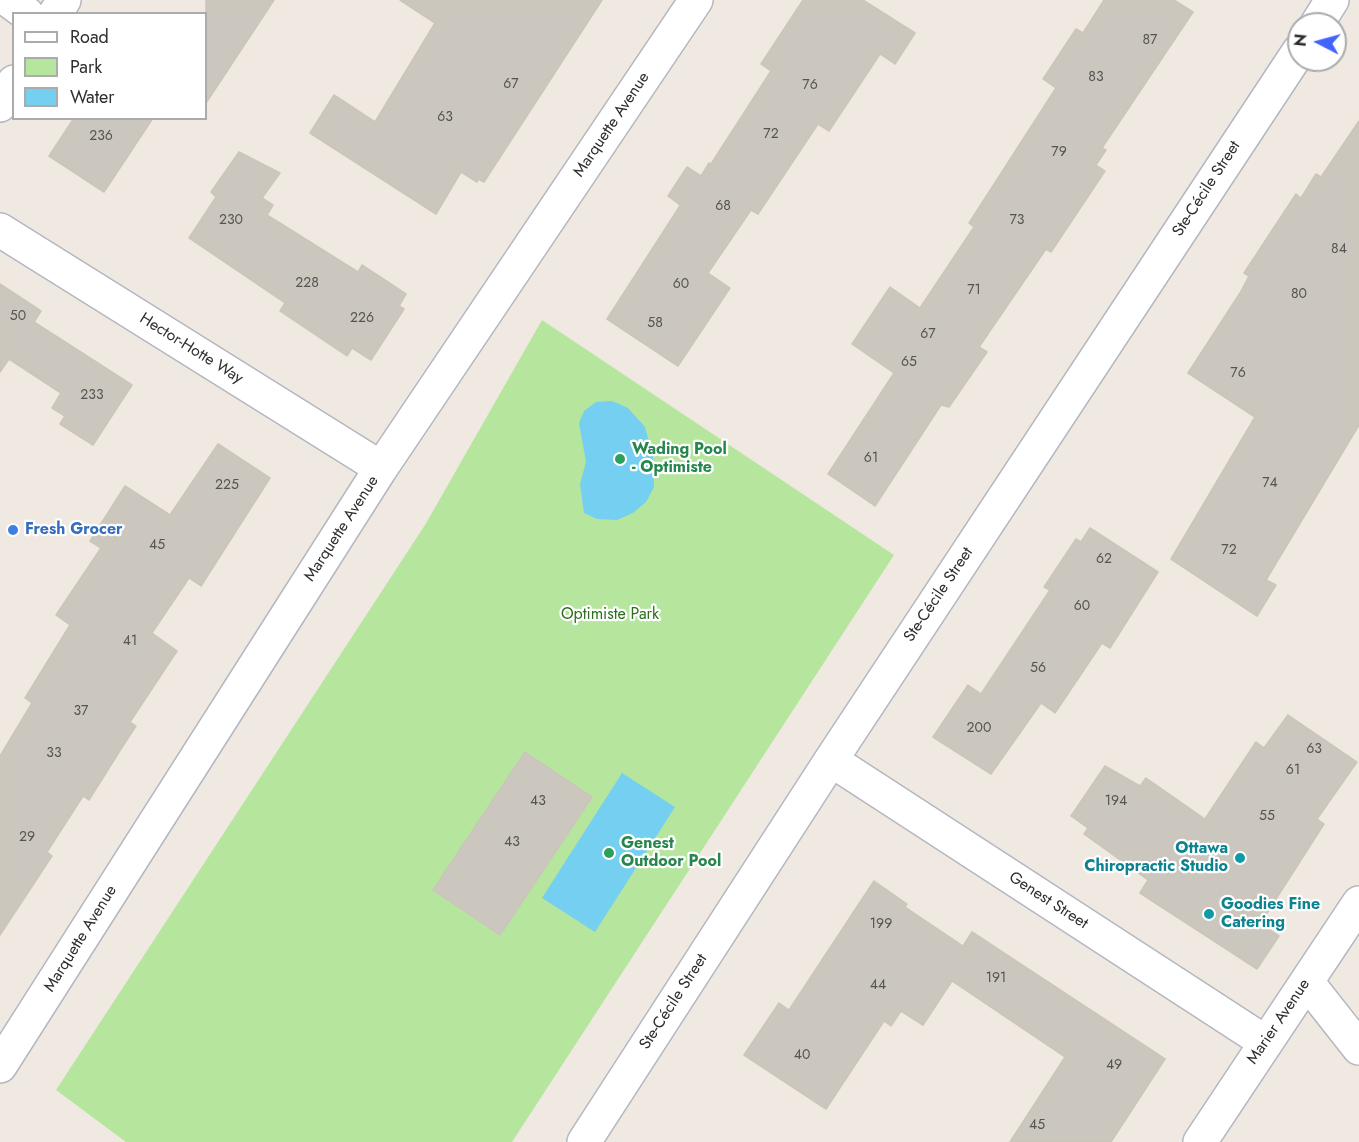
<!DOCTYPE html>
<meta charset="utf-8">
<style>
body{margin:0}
#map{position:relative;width:1359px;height:1142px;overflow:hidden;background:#efe9e1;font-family:Jost,sans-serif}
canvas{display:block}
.legend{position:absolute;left:12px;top:12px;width:195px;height:108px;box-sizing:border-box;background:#fff;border:2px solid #ababab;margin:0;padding:8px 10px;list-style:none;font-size:18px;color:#2e2e2e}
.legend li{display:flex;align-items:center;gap:12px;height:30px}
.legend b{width:30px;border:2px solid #ababab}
.north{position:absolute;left:1287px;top:12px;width:60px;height:60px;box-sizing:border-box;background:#fff;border:2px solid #ababab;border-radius:50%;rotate:276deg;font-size:16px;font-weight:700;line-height:24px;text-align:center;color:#2e2e2e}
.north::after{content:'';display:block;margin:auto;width:21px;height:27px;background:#4264fb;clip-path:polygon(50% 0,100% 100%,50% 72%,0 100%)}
</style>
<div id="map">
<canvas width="1359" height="1142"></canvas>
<ul class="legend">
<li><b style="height:8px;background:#fff"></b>Road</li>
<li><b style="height:16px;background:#b6e59e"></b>Park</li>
<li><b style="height:16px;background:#75cff0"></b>Water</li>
</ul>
<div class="north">N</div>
</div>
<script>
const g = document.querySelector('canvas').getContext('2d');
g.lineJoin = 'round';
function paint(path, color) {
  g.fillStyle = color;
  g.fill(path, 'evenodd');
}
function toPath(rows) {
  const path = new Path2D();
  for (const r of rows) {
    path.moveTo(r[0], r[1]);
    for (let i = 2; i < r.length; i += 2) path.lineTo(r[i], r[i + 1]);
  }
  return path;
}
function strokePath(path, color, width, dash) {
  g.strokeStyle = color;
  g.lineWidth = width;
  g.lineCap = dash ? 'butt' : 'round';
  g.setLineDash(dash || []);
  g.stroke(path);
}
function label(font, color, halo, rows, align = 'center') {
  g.font = font + ' Jost,sans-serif';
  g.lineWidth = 4.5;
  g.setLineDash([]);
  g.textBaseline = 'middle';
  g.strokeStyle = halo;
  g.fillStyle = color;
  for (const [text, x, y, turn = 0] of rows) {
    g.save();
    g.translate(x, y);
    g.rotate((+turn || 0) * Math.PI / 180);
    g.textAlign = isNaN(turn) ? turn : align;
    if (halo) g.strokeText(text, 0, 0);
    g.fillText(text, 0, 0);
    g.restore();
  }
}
paint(toPath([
 [542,320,894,555,512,1142,126,1142,56,1090,425,525]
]), '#b6e59e');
paint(toPath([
 [612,401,628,408,645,427,653,456,654,487,646,502,633,513,617,520,597,519,584,513,580,484,586,462,579,423,584,411,596,402],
 [622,773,675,807,595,932,542,898]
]), '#75cff0');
const building = toPath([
 [206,0,274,0,206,103,206,0],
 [400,0,602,0,484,182,478,179,477,182,461,172,436,214,310,133,334,95,375,122,435,23,400,0],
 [803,0,863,0,915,33,895,64,880,54,829,131,818,124,758,214,751,210,708,273,730,288,678,366,607,319,676,212,680,205,668,196,687,167,701,176,709,163,711,164,771,71,761,64,803,0],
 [1104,0,1174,0,1193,12,1102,148,1106,150,1096,165,1105,171,1051,252,1046,249,979,347,987,352,949,407,941,405,875,506,828,474,894,373,852,344,890,287,920,308,974,227,969,223,1056,88,1043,79,1076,29,1083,33,1104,0],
 [74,118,153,118,104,192,49,156,74,118],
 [1359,121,1359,425,1266,580,1276,585,1257,616,1171,559,1255,417,1188,373,1240,293,1249,276,1244,273,1296,194,1301,198,1316,174,1321,177,1359,121],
 [239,152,280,173,262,198,273,205,267,215,358,272,362,265,406,294,399,306,404,309,371,360,352,348,347,356,280,311,285,303,189,238,216,197,211,192,239,152],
 [0,284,41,311,34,322,132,385,93,445,60,424,65,416,52,408,61,393,9,359,0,372,0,284],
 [218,444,270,478,201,586,189,578,152,633,177,651,130,722,136,726,121,749,89,800,83,796,47,852,52,856,0,935,0,756,32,703,25,698,70,625,56,615,101,548,90,541,125,486,170,515,218,444],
 [1090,528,1158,572,1110,648,1102,643,1055,713,1041,703,991,774,933,737,968,685,981,694,1050,590,1044,587,1076,539,1081,542,1090,528],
 [1288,715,1357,762,1317,819,1324,824,1260,924,1279,936,1257,969,1140,893,1148,880,1084,834,1088,828,1071,816,1105,766,1140,786,1146,778,1205,819,1256,742,1264,748,1288,715],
 [525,752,592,797,500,935,433,890,525,752],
 [874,881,907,904,905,907,963,946,972,932,1165,1059,1111,1142,1010,1142,1065,1057,952,981,923,1025,901,1011,891,1026,884,1021,826,1109,744,1055,779,1003,789,1010,874,881]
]);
paint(building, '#cbc7bf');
strokePath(building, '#cbc5ba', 1.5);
const minor = toPath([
 [8,0,27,14],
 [55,14,64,0],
 [1317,24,1332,0],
 [0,105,14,82],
 [0,230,381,468],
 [831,760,1265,1042],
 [1307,982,1359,1048],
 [0,1066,381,468,696,0],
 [584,1142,831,760,1299,51],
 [1200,1142,1359,903]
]);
strokePath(minor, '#b4b7c1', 36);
strokePath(minor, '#fff', 33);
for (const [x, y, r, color] of [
 [620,459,6,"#2e9e5b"],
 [13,530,6,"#3f7fe0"],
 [609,853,6,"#2e9e5b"],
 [1240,858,6,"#0f9aa8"],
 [1209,914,6,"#0f9aa8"]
]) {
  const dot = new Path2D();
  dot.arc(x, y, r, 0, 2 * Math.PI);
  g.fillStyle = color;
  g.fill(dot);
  strokePath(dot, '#fff', 2);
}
label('14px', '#555452', null, [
 ["87",1150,41],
 ["83",1096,78],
 ["67",511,85],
 ["76",810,86],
 ["63",445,118],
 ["72",771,135],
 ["236",101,137],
 ["79",1059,153],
 ["68",723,207],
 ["230",231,221],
 ["73",1017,221],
 ["84",1339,250],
 ["228",307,284],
 ["60",681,285],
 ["71",974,291],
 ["80",1299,295],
 ["50",18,317],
 ["226",362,319],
 ["58",655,324],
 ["67",928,335],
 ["65",909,363],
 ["76",1238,374],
 ["233",92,396],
 ["61",871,459],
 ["74",1270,484],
 ["225",227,486],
 ["45",157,546],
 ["72",1229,551],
 ["62",1104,560],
 ["60",1082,607],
 ["41",130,642],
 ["56",1038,669],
 ["37",81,712],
 ["200",979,729],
 ["63",1314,750],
 ["33",54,754],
 ["61",1293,771],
 ["43",538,802],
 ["194",1116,802],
 ["55",1267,817],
 ["29",27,838],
 ["43",512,843],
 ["199",881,925],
 ["191",996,979],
 ["44",878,986],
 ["40",802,1056],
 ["49",1114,1066],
 ["45",1037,1126]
]);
label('16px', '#2e2e2e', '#fff', [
 ["Marquette Avenue",612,125,-56],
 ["Ste-Cécile Street",1207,189,-57],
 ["Hector-Hotte Way",191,349,32],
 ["Marquette Avenue",342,529,-57],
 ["Ste-Cécile Street",939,595,-56],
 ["Genest Street",1048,901,33],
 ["Marquette Avenue",81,939,-58],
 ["Ste-Cécile Street",674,1002,-57],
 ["Marier Avenue",1279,1022,-56]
]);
label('bold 16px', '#27864d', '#fff', [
 ["Wading Pool",632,450],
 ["- Optimiste",632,468],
 ["Genest",621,844],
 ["Outdoor Pool",621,862]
], 'left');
label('bold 16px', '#366cbe', '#fff', [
 ["Fresh Grocer",25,530]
], 'left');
label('16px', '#2c6e1b', '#fff', [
 ["Optimiste Park",610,615]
]);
label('bold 16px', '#0d838f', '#fff', [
 ["Ottawa",1228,849],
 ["Chiropractic Studio",1228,867],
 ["Goodies Fine",1221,905,"left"],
 ["Catering",1221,923,"left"]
], 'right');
</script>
